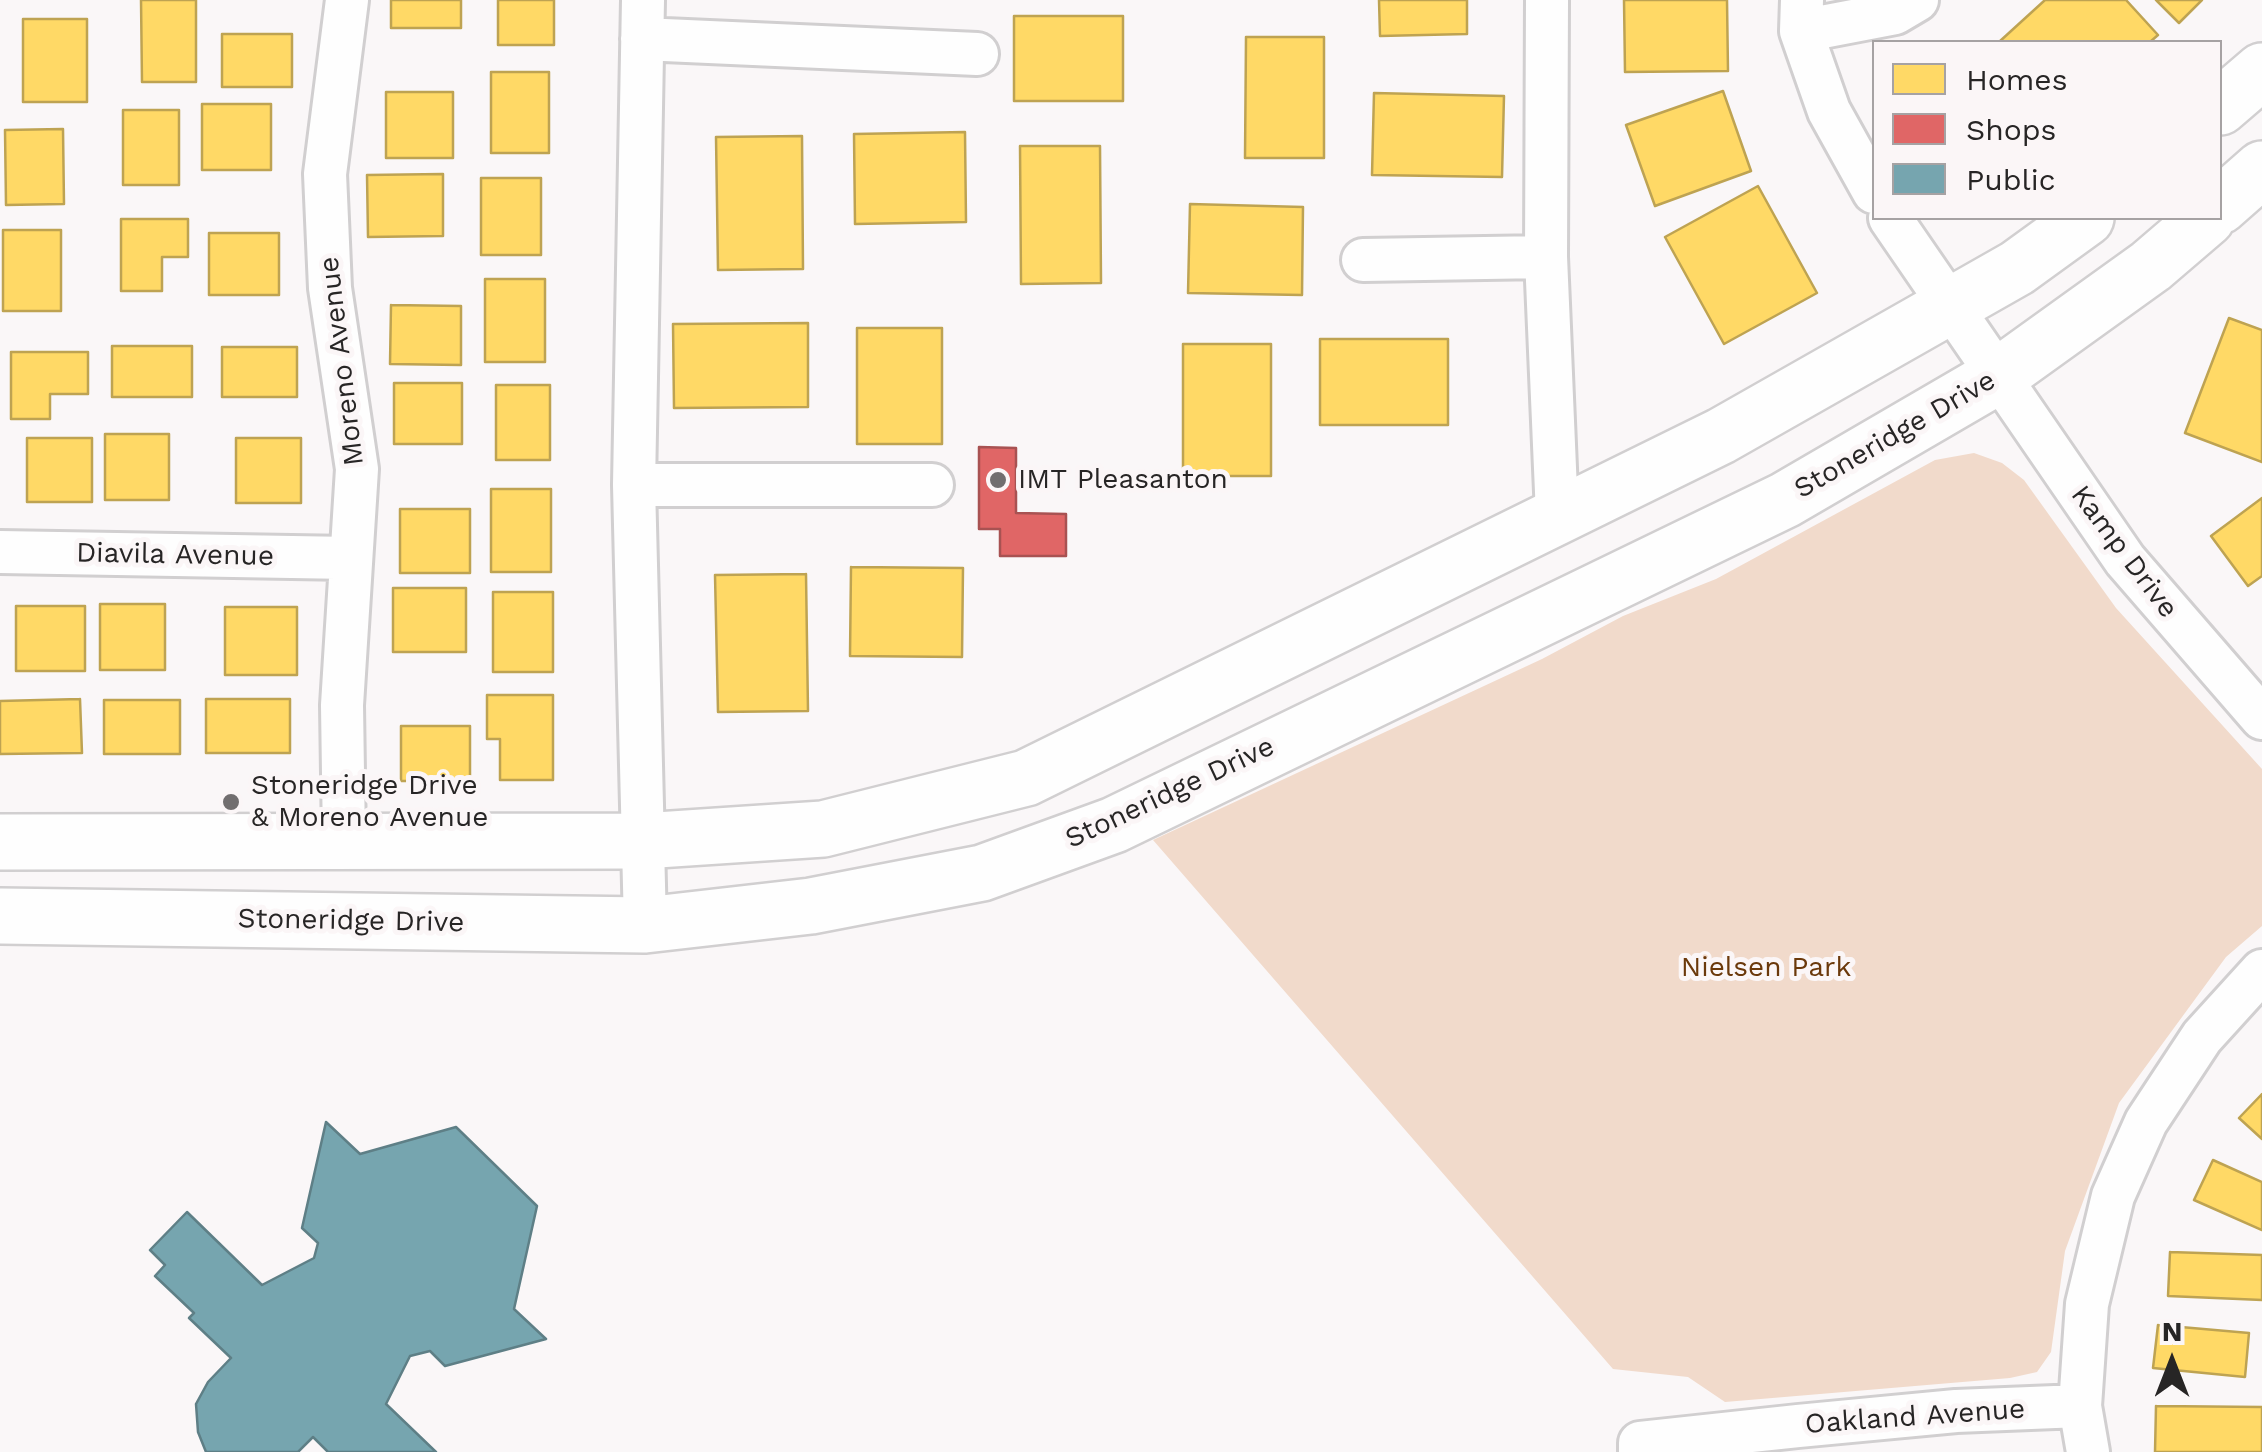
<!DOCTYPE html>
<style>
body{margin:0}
#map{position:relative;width:2262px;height:1452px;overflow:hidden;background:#faf7f8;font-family:"Work Sans",sans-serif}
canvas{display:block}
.legend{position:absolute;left:1872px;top:40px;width:350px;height:180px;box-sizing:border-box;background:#fbf6f7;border:2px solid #a6a2a3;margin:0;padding:12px 18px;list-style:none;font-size:30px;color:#272525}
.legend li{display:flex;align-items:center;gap:20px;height:50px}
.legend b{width:50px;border:2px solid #a6a2a3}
.north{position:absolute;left:2122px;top:1312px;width:100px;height:100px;-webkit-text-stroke:8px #fbf6f7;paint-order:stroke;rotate:0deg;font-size:28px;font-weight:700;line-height:40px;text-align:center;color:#272525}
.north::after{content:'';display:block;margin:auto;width:35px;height:45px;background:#272525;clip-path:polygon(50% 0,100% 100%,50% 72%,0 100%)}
</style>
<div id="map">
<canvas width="2262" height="1452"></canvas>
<ul class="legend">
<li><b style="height:28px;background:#ffd966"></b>Homes</li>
<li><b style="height:28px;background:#e06666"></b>Shops</li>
<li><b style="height:28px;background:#76a5af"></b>Public</li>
</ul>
<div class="north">N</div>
</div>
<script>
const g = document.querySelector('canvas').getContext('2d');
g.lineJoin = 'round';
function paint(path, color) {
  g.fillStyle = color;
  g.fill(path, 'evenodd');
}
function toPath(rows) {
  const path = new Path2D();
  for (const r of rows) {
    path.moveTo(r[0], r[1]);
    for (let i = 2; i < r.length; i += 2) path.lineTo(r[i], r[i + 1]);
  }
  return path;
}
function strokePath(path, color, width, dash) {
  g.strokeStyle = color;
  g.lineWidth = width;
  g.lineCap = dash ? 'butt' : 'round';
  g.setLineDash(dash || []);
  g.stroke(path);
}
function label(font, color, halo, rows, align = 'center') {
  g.font = font + ' "Work Sans",sans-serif';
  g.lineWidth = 10;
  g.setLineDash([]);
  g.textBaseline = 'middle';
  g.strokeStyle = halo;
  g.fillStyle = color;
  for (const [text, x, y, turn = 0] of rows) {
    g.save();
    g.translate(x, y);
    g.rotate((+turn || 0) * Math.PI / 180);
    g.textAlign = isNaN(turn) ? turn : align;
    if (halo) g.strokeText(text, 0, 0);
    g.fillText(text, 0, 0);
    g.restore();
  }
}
paint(toPath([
 [1974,453,2002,463,2024,480,2116,608,2262,769,2262,926,2226,957,2119,1103,2065,1251,2051,1352,2037,1372,2010,1378,1725,1402,1688,1377,1613,1369,1153,840,1542,659,1623,616,1716,579,1935,460]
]), '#f1dacb');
const homes = toPath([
 [141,0,196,0,196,82,142,82,141,0],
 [391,0,461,0,461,28,391,28,391,0],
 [498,0,554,0,554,45,498,45,498,0],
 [1379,0,1467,0,1467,34,1380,36,1379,0],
 [1624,0,1727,0,1728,71,1625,72,1624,0],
 [2045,0,2126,0,2158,35,2150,42,1999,42,2045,0],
 [2156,0,2202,0,2179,23,2156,0],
 [1014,16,1123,16,1123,101,1014,101,1014,16],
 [23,19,87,19,87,102,23,102,23,19],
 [222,34,292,34,292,87,222,87,222,34],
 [1246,37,1324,37,1324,158,1245,158,1246,37],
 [491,72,549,72,549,153,491,153,491,72],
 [1723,91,1751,171,1655,206,1626,125,1723,91],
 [386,92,453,92,453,158,386,158,386,92],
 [1374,93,1504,96,1502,177,1372,175,1374,93],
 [202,104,271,104,271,170,202,170,202,104],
 [123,110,179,110,179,185,123,185,123,110],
 [63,129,64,204,6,205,5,130,63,129],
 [965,132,966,222,855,224,854,134,965,132],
 [802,136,803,269,718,270,716,137,802,136],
 [1020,146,1100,146,1101,283,1021,284,1020,146],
 [443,174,443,236,368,237,367,175,443,174],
 [481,178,541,178,541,255,481,255,481,178],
 [1758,186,1817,293,1724,344,1665,237,1758,186],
 [1190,204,1303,207,1302,295,1188,293,1190,204],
 [121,219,188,219,188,257,162,257,162,291,121,291,121,219],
 [3,230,61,230,61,311,3,311,3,230],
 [209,233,279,233,279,295,209,295,209,233],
 [485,279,545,279,545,362,485,362,485,279],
 [391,305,461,306,461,365,390,364,391,305],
 [2229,318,2262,330,2262,462,2185,433,2229,318],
 [808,323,808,407,674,408,673,324,808,323],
 [857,328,942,328,942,444,857,444,857,328],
 [1320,339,1448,339,1448,425,1320,425,1320,339],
 [1183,344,1271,344,1271,476,1183,476,1183,344],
 [112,346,192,346,192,397,112,397,112,346],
 [222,347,297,347,297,397,222,397,222,347],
 [11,352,88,352,88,394,50,394,50,419,11,419,11,352],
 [394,383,462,383,462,444,394,444,394,383],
 [496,385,550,385,550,460,496,460,496,385],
 [105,434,169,434,169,500,105,500,105,434],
 [27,438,92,438,92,502,27,502,27,438],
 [236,438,301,438,301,503,236,503,236,438],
 [491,489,551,489,551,572,491,572,491,489],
 [2262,498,2262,576,2248,586,2211,536,2262,498],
 [400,509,470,509,470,573,400,573,400,509],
 [851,567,963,568,962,657,850,656,851,567],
 [806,574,808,711,718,712,715,575,806,574],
 [393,588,466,588,466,652,393,652,393,588],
 [493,592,553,592,553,672,493,672,493,592],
 [100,604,165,604,165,670,100,670,100,604],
 [16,606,85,606,85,671,16,671,16,606],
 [225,607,297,607,297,675,225,675,225,607],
 [487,695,553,695,553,780,500,780,500,739,487,739,487,695],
 [80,699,82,753,0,754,0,701,80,699],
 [206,699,290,699,290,753,206,753,206,699],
 [104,700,180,700,180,754,104,754,104,700],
 [401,726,470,726,470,781,401,781,401,726],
 [2262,1094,2262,1139,2239,1118,2262,1094],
 [2213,1160,2262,1182,2262,1230,2194,1200,2213,1160],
 [2170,1252,2262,1255,2262,1300,2168,1296,2170,1252],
 [2158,1325,2249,1333,2245,1377,2153,1368,2158,1325],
 [2156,1406,2262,1407,2262,1452,2155,1452,2156,1406]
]);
paint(homes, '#ffd966');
strokePath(homes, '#bea352', 2.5);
const shops = toPath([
 [979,447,1016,448,1016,513,1066,514,1066,556,1000,556,1000,529,979,529,979,447]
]);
paint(shops, '#e06666');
strokePath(shops, '#a85252', 2.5);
const public = toPath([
 [326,1122,360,1154,456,1127,537,1206,514,1309,546,1339,445,1366,430,1351,410,1356,386,1404,436,1452,328,1452,313,1437,298,1452,206,1452,198,1432,196,1404,208,1382,231,1358,189,1318,194,1313,155,1276,165,1265,150,1250,187,1212,262,1285,314,1258,318,1243,302,1228,326,1122]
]);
paint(public, '#76a5af');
strokePath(public, '#5e7f86', 2.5);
const minor = toPath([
 [643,0,634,485,645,925],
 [1547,0,1546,257,1557,515],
 [1802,0,1801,31,1829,111,1874,192],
 [1801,31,1895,13,1917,0],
 [642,39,977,54],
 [1890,218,2125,560,2262,718],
 [1363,260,1546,257],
 [634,485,932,485],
 [0,552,350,558],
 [344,842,342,705,357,469,330,288,325,174,347,0],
 [1640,1452,1640,1443,1798,1426,1956,1411,2080,1406],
 [2088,1452,2080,1406,2087,1304,2113,1196,2146,1122,2202,1037,2262,971]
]);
const major = toPath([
 [2220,107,2262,71],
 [2220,206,2262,169],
 [0,842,642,841,823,829,1026,778,1721,436,2017,268,2086,218],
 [0,916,645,925,811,906,982,873,1114,825,1785,500,1998,376,2151,266,2207,218]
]);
strokePath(minor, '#d1cfd0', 48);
strokePath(major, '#d1cfd0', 60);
strokePath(minor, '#fefefe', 42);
strokePath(major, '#fefefe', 55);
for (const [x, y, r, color] of [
 [998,480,10,"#716e6f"],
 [231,802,10,"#716e6f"]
]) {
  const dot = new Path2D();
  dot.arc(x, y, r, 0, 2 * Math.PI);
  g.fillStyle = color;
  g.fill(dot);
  strokePath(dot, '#fbf6f7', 4);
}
label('28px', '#272525', '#fbf6f7', [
 ["Moreno Avenue",342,361,-97],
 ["Stoneridge Drive",1895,435,-30],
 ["Kamp Drive",2124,552,53],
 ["Diavila Avenue",175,555,1],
 ["Stoneridge Drive",1170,793,-25],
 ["Stoneridge Drive",351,921,1],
 ["Oakland Avenue",1915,1417,-4]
]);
label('28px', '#272525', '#fbf6f7', [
 ["IMT Pleasanton",1018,480],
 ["Stoneridge Drive",251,786],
 ["& Moreno Avenue",251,818]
], 'left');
label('28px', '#6b390b', '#fbf6f7', [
 ["Nielsen Park",1766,968]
]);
</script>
